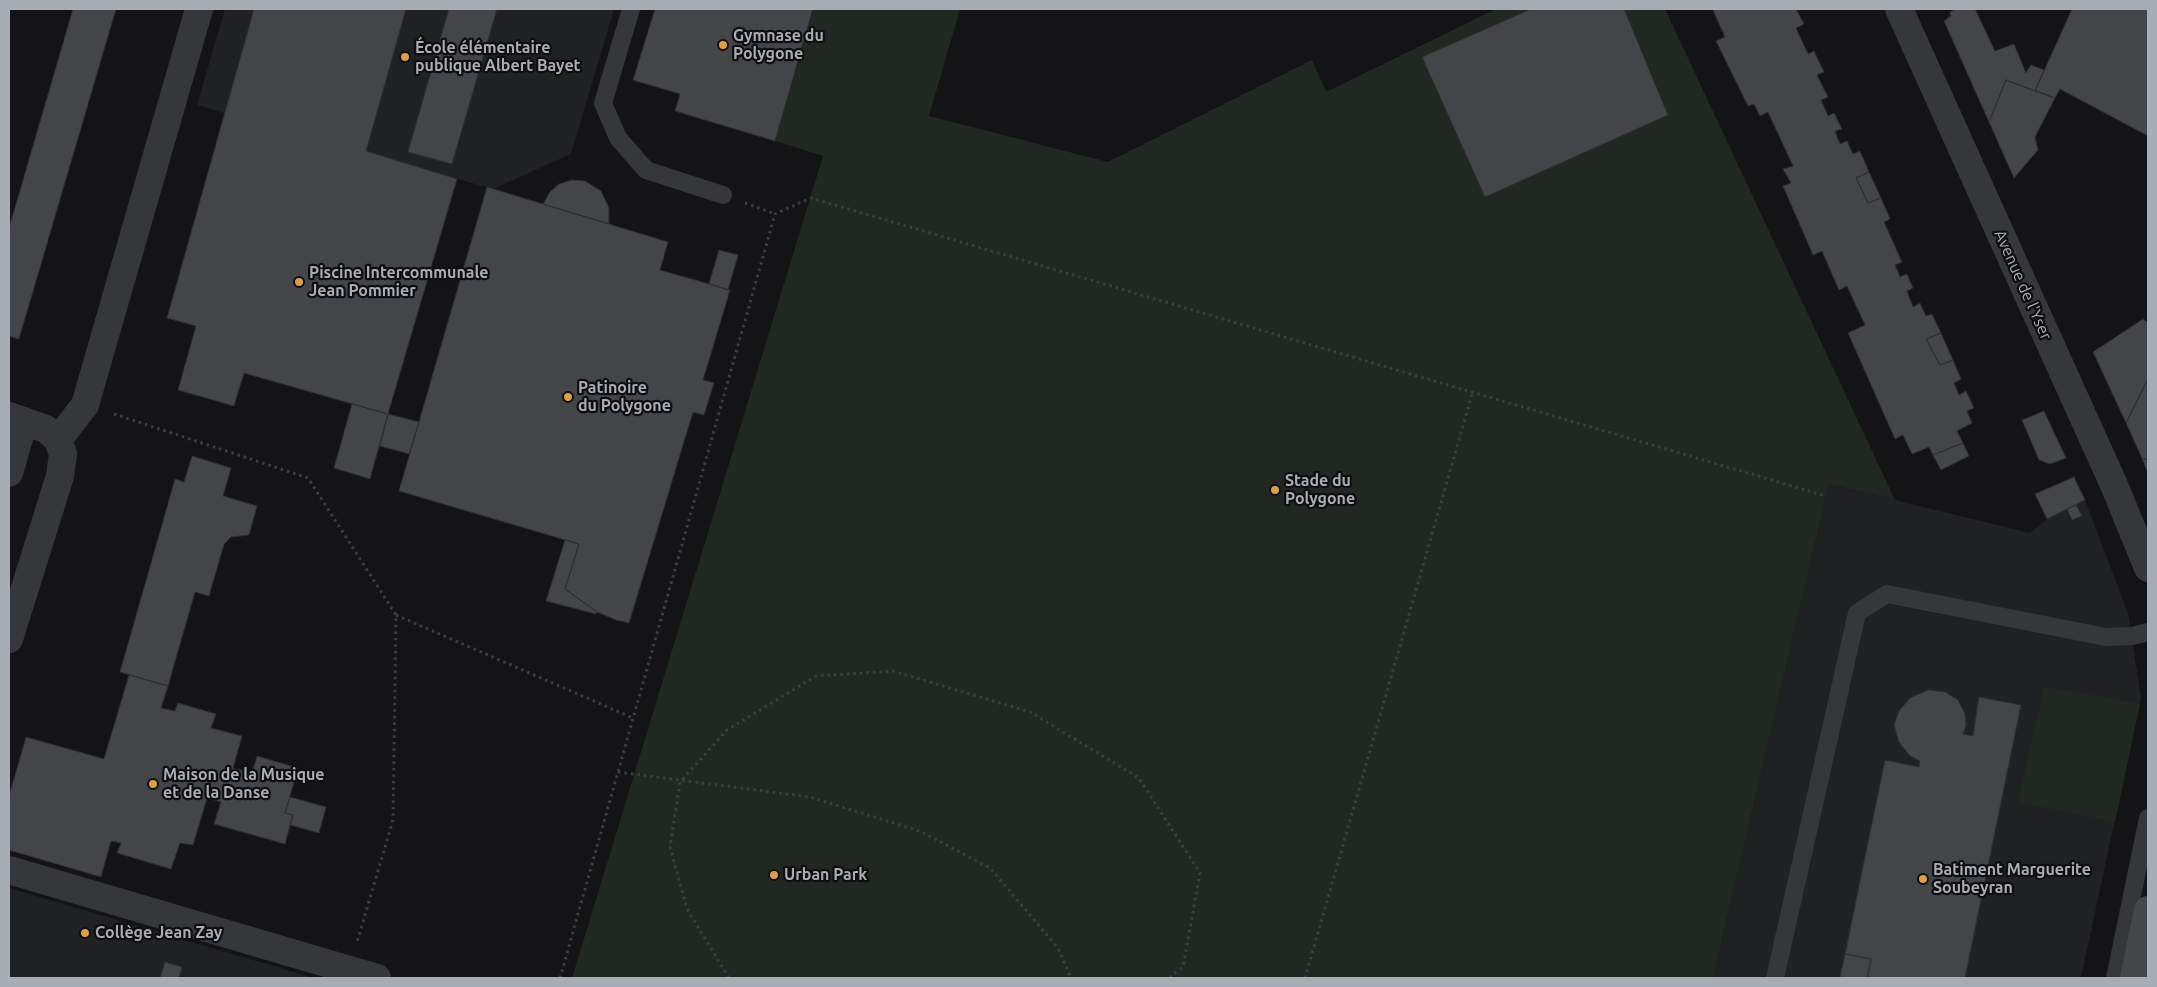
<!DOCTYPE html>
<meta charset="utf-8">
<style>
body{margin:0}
#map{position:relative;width:2157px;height:987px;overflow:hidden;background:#141416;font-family:Ubuntu,sans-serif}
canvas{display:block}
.frame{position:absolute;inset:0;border:10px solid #a8acb4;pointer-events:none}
</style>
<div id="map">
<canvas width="2157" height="987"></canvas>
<div class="frame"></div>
</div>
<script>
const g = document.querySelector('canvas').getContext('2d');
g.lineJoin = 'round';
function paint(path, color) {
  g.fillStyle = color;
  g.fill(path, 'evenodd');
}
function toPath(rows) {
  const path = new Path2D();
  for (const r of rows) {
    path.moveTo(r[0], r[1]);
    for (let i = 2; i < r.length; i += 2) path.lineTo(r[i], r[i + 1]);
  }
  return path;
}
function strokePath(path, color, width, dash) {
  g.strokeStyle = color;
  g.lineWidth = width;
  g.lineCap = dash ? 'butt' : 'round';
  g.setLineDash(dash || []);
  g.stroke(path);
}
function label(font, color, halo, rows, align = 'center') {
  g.font = font + ' Ubuntu,sans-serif';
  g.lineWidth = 4.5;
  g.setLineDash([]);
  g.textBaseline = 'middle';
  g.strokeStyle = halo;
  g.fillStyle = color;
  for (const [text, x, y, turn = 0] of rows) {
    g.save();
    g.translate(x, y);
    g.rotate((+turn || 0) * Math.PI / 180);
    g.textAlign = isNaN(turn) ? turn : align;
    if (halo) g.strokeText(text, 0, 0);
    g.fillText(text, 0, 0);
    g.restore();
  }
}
paint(toPath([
 [225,9,614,9,571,154,493,189,197,105],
 [1829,484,2030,533,2047,519,2085,500,2128,613,2141,698,2081,978,1713,978],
 [9,888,314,978,9,978]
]), '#202123');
paint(toPath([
 [814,9,960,9,929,116,1108,162,1312,60,1326,92,1496,9,1665,9,1895,500,1829,484,1713,978,572,978,823,156,775,141],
 [2044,686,2140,704,2115,822,2018,802]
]), '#212821');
const building = toPath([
 [73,9,116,9,19,339,9,336,9,228,73,9],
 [254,9,406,9,366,151,457,179,388,414,244,373,234,406,178,390,196,326,167,318,254,9],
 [449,9,497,9,452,164,408,152,449,9],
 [655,9,813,9,775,141,675,111,680,94,633,80,655,9],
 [1531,9,1624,9,1668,115,1485,197,1422,57,1531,9],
 [1716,9,1796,9,1804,24,1796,28,1808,54,1814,51,1824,72,1817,75,1828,97,1821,100,1828,116,1834,113,1842,129,1835,131,1840,144,1847,141,1853,154,1860,151,1869,172,1856,178,1868,203,1881,198,1890,219,1884,222,1902,262,1895,265,1900,277,1907,274,1913,288,1907,291,1913,307,1920,303,1926,316,1932,314,1941,333,1926,339,1940,365,1953,360,1961,379,1954,383,1959,395,1966,391,1974,408,1967,411,1972,423,1957,431,1963,443,1933,455,1929,447,1912,454,1903,435,1895,439,1848,333,1865,325,1847,286,1839,290,1822,251,1813,255,1783,186,1791,183,1783,169,1793,166,1768,112,1760,116,1754,104,1748,106,1716,41,1725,37,1713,10,1716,9],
 [1956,9,1975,9,1995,51,2014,44,2026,73,2031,65,2044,70,2035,91,2006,80,1989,122,1944,21,1951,16,1950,12,1956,9],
 [2072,9,2148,9,2148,136,2060,89,2055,98,2035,91,2072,9],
 [2006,80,2055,98,2035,137,2038,150,2014,178,1989,122,2006,80],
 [1869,172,1881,198,1868,203,1856,178,1869,172],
 [572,180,585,181,601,191,609,208,609,224,543,204,550,192,559,184,572,180],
 [487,187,668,242,660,270,730,290,703,380,714,383,704,415,693,412,629,623,616,620,597,612,565,589,579,544,399,491,487,187],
 [719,250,738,255,728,290,709,284,719,250],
 [2143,319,2148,323,2148,379,2126,423,2093,352,2143,319],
 [1941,333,1953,360,1940,365,1926,339,1941,333],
 [2148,379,2148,460,2142,458,2126,423,2148,379],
 [352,404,388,414,370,479,334,468,352,404],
 [2044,411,2066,458,2050,464,2039,460,2022,420,2044,411],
 [388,414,419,422,409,454,380,446,388,414],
 [1963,443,1969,456,1941,470,1933,455,1963,443],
 [192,456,231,468,223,496,257,506,249,535,231,537,224,544,209,596,195,592,168,686,120,672,175,479,184,482,192,456],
 [2142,458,2148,460,2148,474,2142,458],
 [2074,477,2085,500,2047,519,2035,494,2074,477],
 [2076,505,2082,516,2072,520,2067,509,2076,505],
 [565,540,579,544,565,589,597,612,596,614,546,601,565,540],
 [129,675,168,686,161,708,175,711,178,703,216,714,211,728,242,736,233,768,252,773,257,756,298,768,285,813,293,815,285,844,214,824,221,802,207,798,193,845,180,843,171,869,117,853,121,843,111,841,101,877,9,850,9,796,26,737,104,759,129,675],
 [1928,690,1945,692,1958,700,1965,714,1966,725,1963,734,1973,736,1979,697,2021,705,1965,978,1867,978,1871,959,1845,954,1885,760,1919,767,1920,761,1910,756,1899,742,1894,725,1899,711,1910,698,1928,690],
 [290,797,326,807,319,833,290,825,293,815,285,813,290,797],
 [1845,954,1871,959,1867,978,1840,978,1845,954],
 [165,962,182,967,179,978,160,978,165,962]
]);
paint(building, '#434548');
strokePath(building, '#2f2f31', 1);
strokePath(toPath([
 [745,203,775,214],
 [114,414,308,478,396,615,393,820,357,942],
 [396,615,633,718],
 [618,772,810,797,922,832,990,868,1058,948,1071,978],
 [560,978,775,214,811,198,1826,496],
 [729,978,687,909,670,847,680,782,727,730,816,676,893,671,1030,712,1139,778,1200,873,1183,967,1169,978],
 [1305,978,1473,391]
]), '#3c3e41', 3, [2.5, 4]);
strokePath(toPath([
 [631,9,603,103,618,138,646,170,723,195],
 [1775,978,1857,613,1887,594,2106,637,2132,636,2148,632],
 [2115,978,2148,818]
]), '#36373a', 18);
strokePath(toPath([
 [1899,9,2114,485,2148,568],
 [9,416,46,429,58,440,63,454,60,476,9,639],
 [58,440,85,405,199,9],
 [9,473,24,421],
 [9,870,377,978]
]), '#36373a', 28);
strokePath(toPath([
 [2134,978,2148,910]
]), '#44464a', 28);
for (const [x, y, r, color] of [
 [723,45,5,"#da9f48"],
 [405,57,5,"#da9f48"],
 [299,282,5,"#da9f48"],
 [568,397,5,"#da9f48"],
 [1275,490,5,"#da9f48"],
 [153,784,5,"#da9f48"],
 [774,875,5,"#da9f48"],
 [1923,879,5,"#da9f48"],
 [85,933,5,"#da9f48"]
]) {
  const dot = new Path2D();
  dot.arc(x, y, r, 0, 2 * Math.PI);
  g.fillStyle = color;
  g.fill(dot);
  strokePath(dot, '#0f0f11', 2);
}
label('bold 16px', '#a8acb4', '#0f0f11', [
 ["Gymnase du",733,36],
 ["Polygone",733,54],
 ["École élémentaire",415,48],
 ["publique Albert Bayet",415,66],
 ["Piscine Intercommunale",309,273],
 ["Jean Pommier",309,291],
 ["Patinoire",578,388],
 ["du Polygone",578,406],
 ["Stade du",1285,481],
 ["Polygone",1285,499],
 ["Maison de la Musique",163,775],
 ["et de la Danse",163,793],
 ["Batiment Marguerite",1933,870],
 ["Soubeyran",1933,888],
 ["Urban Park",784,875],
 ["Collège Jean Zay",95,933]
], 'left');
label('16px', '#a8acb4', '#0f0f11', [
 ["Avenue de l'Yser",2023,285,66]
]);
</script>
